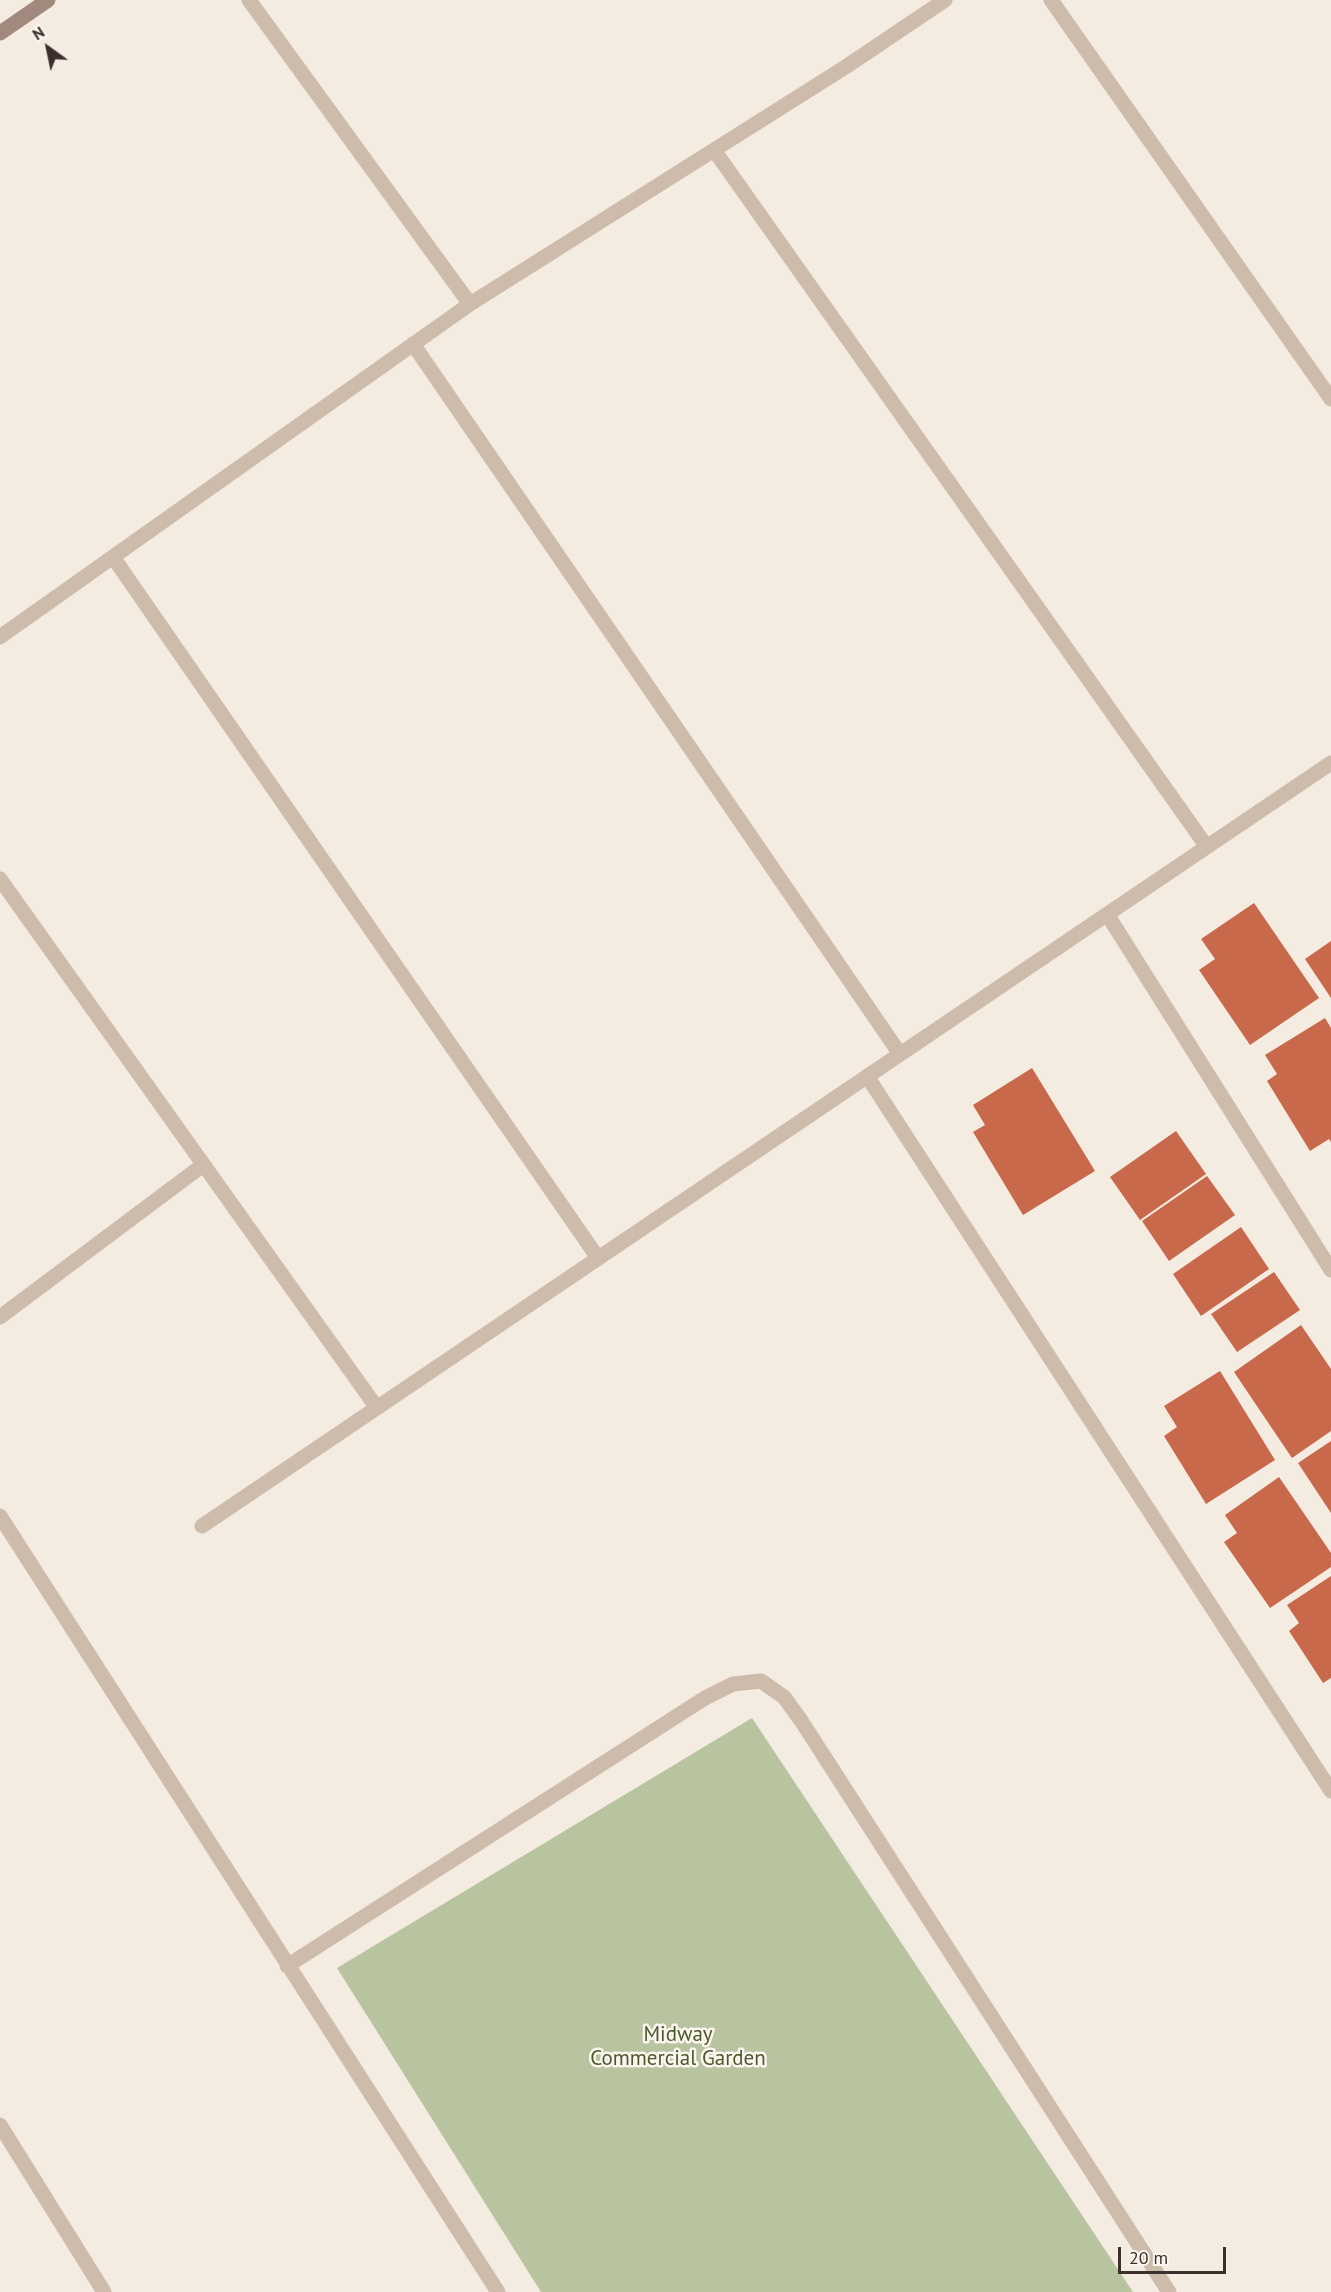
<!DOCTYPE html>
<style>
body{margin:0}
#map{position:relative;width:1331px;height:2292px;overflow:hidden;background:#f4ebe1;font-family:"PT Sans",sans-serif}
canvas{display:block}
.north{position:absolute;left:18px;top:18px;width:60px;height:60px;-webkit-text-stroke:4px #fbf5ee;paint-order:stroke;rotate:327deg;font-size:16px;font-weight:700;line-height:24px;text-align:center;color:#3b302b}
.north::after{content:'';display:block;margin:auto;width:21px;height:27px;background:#3b302b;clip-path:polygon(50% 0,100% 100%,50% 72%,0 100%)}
.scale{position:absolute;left:1118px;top:2247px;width:108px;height:27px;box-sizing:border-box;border:3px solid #3b302b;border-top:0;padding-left:8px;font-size:18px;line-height:21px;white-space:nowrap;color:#3b302b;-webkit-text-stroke:4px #fbf5ee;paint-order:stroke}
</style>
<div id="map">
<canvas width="1331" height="2292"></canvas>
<div class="north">N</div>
<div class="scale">20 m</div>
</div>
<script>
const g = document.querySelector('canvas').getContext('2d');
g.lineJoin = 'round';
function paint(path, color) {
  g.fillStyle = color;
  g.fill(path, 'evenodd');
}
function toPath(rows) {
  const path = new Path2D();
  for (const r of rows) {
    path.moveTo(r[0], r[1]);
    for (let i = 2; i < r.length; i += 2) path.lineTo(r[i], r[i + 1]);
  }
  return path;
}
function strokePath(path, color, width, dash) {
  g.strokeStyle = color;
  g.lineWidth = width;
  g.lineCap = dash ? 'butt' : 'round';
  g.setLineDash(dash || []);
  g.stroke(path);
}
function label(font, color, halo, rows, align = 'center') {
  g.font = font + ' "PT Sans",sans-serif';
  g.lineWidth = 5;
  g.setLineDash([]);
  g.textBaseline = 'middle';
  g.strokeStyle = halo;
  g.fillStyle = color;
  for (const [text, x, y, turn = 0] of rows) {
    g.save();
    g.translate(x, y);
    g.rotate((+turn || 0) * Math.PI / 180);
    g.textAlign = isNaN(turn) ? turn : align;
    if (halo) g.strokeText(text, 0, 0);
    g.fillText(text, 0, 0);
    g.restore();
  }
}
paint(toPath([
 [752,1718,1133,2292,541,2292,337,1968]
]), '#b8c4a0');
paint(toPath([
 [1254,903,1319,998,1250,1045,1199,970,1215,959,1201,939],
 [1331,941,1331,998,1305,959],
 [1325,1018,1331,1028,1331,1142,1329,1139,1310,1151,1267,1081,1277,1074,1265,1055],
 [1032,1068,1095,1171,1023,1215,973,1132,985,1125,973,1105],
 [1176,1131,1206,1174,1140,1220,1110,1177],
 [1207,1176,1235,1215,1169,1261,1142,1221],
 [1241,1227,1269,1269,1201,1316,1173,1274],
 [1274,1272,1300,1310,1237,1352,1211,1314],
 [1301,1325,1331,1369,1331,1431,1292,1458,1234,1372],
 [1220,1371,1275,1460,1206,1504,1164,1436,1177,1427,1164,1406],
 [1331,1441,1331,1513,1298,1463],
 [1279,1477,1331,1553,1331,1567,1270,1608,1224,1542,1237,1533,1225,1515],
 [1331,1576,1331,1678,1323,1683,1289,1631,1299,1623,1287,1605]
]), '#c8694b');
strokePath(toPath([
 [249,0,470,304],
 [1051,0,1331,399],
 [714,150,1207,847],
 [413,344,900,1054],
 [113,557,598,1258],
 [0,637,470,304,847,66,945,0],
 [0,879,377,1408],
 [1107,914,1331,1270],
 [867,1076,1331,1791],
 [0,1317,203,1165],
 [0,1516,498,2292],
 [202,1526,1331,763],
 [287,1966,705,1698,733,1684,761,1681,784,1697,802,1722,1169,2292],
 [0,2125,104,2292]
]), '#cdbbac', 15);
strokePath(toPath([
 [0,33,48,0]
]), '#a18a7d', 15);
label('21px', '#4a5a2e', '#fbf5ee', [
 ["Midway",678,2035],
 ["Commercial Garden",678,2059]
]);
</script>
